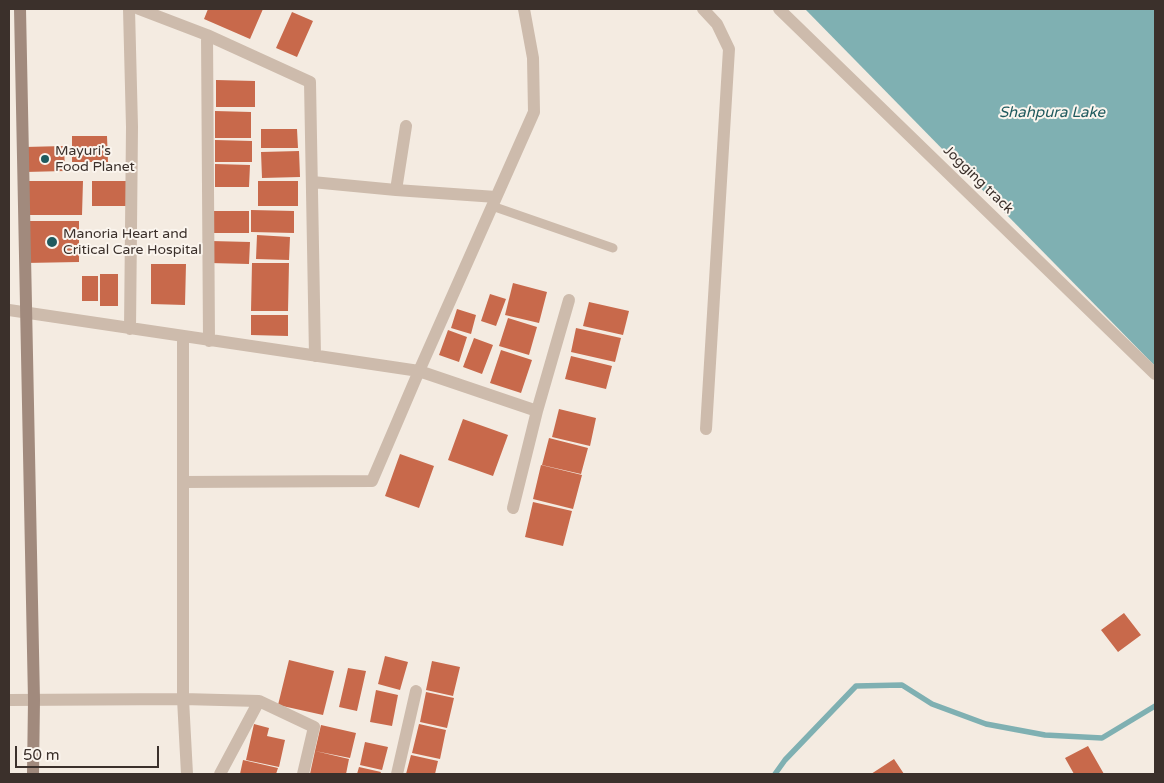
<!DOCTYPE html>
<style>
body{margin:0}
#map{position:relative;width:1164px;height:783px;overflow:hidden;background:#f4ebe1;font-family:"Varela Round",sans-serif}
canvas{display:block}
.frame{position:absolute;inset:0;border:10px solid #3b302b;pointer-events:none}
.scale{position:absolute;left:15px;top:746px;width:144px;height:22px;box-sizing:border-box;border:2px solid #3b302b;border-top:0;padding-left:6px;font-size:15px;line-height:18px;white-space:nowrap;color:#3b302b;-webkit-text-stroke:4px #fbf5ee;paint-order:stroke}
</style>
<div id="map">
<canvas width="1164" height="783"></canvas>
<div class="frame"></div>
<div class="scale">50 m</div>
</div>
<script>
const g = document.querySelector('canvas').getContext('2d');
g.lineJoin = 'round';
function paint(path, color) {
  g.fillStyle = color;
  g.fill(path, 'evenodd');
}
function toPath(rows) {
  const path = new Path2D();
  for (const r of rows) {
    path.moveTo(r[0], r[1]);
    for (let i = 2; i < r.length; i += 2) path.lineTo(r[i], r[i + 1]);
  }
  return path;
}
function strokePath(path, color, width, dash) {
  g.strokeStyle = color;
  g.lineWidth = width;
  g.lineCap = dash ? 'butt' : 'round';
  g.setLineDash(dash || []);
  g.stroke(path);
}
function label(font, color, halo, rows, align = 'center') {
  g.font = font + ' "Varela Round",sans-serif';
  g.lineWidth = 4;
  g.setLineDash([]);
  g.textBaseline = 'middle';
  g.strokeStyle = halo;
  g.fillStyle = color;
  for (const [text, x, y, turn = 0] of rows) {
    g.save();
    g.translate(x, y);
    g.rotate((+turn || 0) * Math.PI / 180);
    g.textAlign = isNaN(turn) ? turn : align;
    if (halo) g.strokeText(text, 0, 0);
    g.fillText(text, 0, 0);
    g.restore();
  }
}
paint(toPath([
 [805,9,1155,9,1155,366]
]), '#7fb0b2');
strokePath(toPath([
 [775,774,785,760,856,686,902,685,932,704,986,724,1045,735,1102,738,1155,706]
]), '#7fb0b2', 5.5);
paint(toPath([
 [208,9,263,9,250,39,204,19],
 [292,12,313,21,297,57,276,48],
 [216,80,255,81,255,107,216,107],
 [215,111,251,112,251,138,215,138],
 [261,129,297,129,298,148,261,148],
 [72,136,107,136,108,162,72,162],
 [215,140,252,141,252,162,215,162],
 [64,146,65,171,25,172,25,147],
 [299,151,300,177,262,178,261,152],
 [215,164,250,165,249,187,215,187],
 [27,181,83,181,82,215,27,215],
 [92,181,128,181,128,206,92,206],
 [258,181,298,181,298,206,258,206],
 [251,210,294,211,294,233,251,232],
 [213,211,249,211,249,233,213,233],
 [25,221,79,221,79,262,25,263],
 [257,235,290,237,289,260,256,259],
 [211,241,250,242,249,264,210,263],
 [252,263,289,263,288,311,251,311],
 [151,264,186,264,185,305,151,304],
 [100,274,118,274,118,306,100,306],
 [82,276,98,276,98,301,82,301],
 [513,283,547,292,539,323,505,315],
 [490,294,506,299,496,326,481,321],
 [589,302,629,311,623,335,583,326],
 [457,309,476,315,471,334,451,328],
 [251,315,288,315,288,336,251,335],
 [508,318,537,327,529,355,499,346],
 [576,328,621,338,615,362,571,352],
 [448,330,467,337,459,362,439,355],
 [474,338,493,345,482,374,463,367],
 [501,350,532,360,521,393,490,383],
 [571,356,612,366,606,389,565,379],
 [559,409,596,418,590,446,552,437],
 [463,419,508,435,493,476,448,460],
 [549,438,588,448,581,474,542,465],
 [400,454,434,466,419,508,385,496],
 [541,465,582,475,573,509,533,499],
 [533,502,572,511,563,546,525,537],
 [1124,613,1141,635,1118,652,1101,630],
 [385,656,408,662,400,690,378,684],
 [289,660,334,671,323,715,278,705],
 [432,661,460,667,453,696,426,690],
 [348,668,366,671,357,711,339,707],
 [376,690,398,695,392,726,370,722],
 [426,692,454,698,447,728,420,722],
 [254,724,269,728,267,736,285,740,279,767,246,760],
 [419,724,446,730,440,759,412,753],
 [321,725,356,733,350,758,315,751],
 [365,742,388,747,382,770,360,765],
 [1088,746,1104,774,1074,774,1065,758],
 [315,751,349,759,346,774,310,774],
 [411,755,438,761,435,774,406,774],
 [894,759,904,774,871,774],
 [243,760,278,768,276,774,240,774],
 [359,767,381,772,380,774,357,774]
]), '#c8694b');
strokePath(toPath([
 [492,206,613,248]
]), '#cdbbac', 9);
strokePath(toPath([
 [129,9,132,127,130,329],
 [139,9,207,35,310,82,315,356],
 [703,9,717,24,729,49,706,429],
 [779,9,1155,374],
 [207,35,209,341],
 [312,182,396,190,496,197],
 [396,190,406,126],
 [9,310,419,371,537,411],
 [183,337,183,699,187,774],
 [183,482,372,481,419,371,534,112,533,58,524,9],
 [513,508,537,411,569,300],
 [9,700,183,699,259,701,220,774],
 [259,701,314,727,303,774],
 [397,774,416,691]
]), '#cdbbac', 12);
strokePath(toPath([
 [20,9,34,700,33,774]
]), '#a18a7d', 12);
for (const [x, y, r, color] of [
 [45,159,5,"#1f5a5e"],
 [52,242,6,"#1f5a5e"]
]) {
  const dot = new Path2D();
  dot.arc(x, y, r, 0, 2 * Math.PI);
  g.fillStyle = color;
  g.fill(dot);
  strokePath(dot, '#fbf5ee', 2);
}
label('14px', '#3b302b', '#fbf5ee', [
 ["Mayuri's",55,151],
 ["Food Planet",55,167],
 ["Manoria Heart and",63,234],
 ["Critical Care Hospital",63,250]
], 'left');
label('14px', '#3b302b', '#fbf5ee', [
 ["Jogging track",978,180,44]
]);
label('italic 15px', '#1f5a5e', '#fbf5ee', [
 ["Shahpura Lake",1052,113]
]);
</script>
